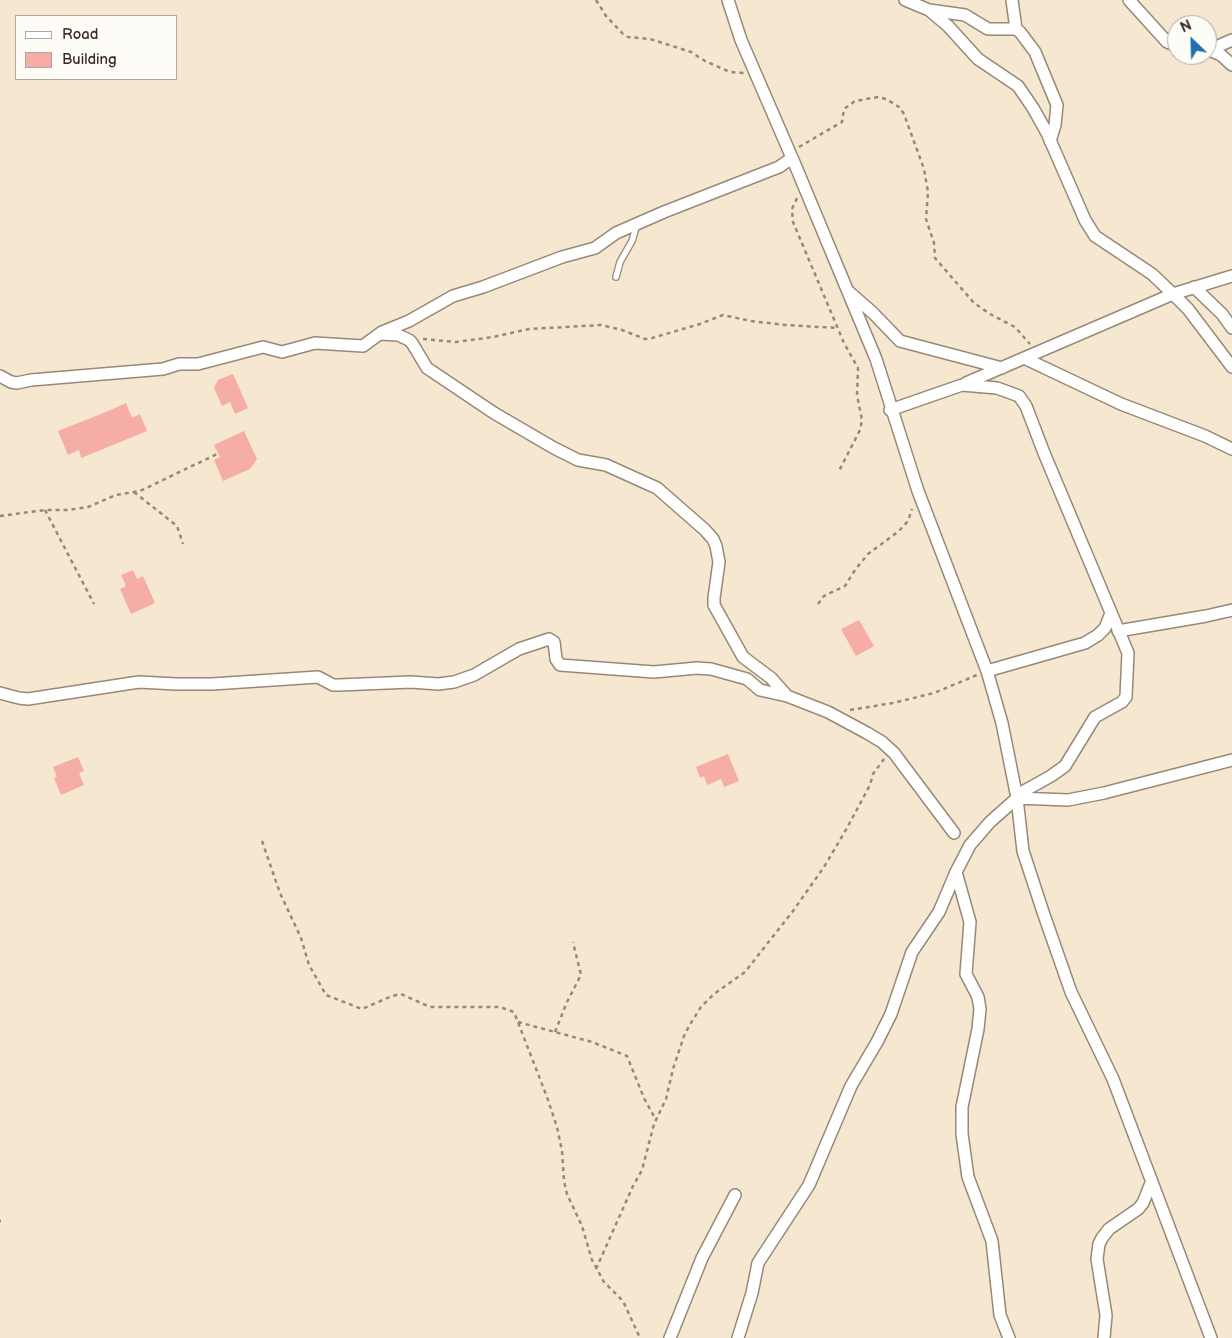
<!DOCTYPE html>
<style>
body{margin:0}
#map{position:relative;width:1232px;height:1338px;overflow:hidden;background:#f5e7d0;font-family:"Balsamiq Sans",sans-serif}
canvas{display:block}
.legend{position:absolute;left:15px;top:15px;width:162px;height:65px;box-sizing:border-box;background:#fdfcf7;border:1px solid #afa8a0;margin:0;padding:6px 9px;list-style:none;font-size:15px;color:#3b2a1e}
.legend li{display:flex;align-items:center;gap:10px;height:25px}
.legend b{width:25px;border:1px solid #afa8a0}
.north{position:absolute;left:1167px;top:15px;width:50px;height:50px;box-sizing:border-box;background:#fdfcf7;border:1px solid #afa8a0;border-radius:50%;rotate:336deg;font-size:14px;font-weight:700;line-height:20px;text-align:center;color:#3b2a1e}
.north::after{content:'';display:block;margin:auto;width:18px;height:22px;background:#1f6fb2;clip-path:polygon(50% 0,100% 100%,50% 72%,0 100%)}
</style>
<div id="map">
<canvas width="1232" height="1338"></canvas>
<ul class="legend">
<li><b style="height:6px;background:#fff"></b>Road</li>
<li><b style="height:14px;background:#f5ada6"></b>Building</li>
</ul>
<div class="north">N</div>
</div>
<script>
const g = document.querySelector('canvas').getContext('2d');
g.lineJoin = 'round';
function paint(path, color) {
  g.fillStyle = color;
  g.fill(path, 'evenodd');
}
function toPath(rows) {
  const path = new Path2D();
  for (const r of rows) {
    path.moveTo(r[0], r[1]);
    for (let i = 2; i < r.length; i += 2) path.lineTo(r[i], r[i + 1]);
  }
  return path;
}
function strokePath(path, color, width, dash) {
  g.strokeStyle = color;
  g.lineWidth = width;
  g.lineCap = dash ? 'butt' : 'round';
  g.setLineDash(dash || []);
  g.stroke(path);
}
paint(toPath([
 [233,374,248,408,235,414,230,402,222,406,214,388,218,380],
 [126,403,132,418,140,414,147,431,81,458,79,450,68,455,58,431,106,412],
 [244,431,257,459,250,469,223,481,214,460,220,457,214,445],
 [133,570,137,579,143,576,155,603,131,614,120,589,126,586,121,575],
 [859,620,874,646,856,656,841,629],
 [728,754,739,781,724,787,721,779,707,785,704,776,700,778,696,767],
 [78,757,84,771,79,773,84,785,61,795,54,778,57,777,53,767]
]), '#f5ada6');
const lane = toPath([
 [616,277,620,262,632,241,637,224]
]);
const street = toPath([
 [728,0,741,40,796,167,876,359,918,491,987,671,1002,723,1017,798,1023,851,1043,912,1071,992,1113,1079,1211,1338],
 [905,0,929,10,948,26,978,59,1018,86,1033,108,1047,133,1085,220,1095,236,1152,274,1173,294,1188,309,1232,367],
 [1012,0,1016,29],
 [1129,0,1167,42,1177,46],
 [929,10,965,15,988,29,1016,29,1020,32,1035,52,1057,105,1055,125,1050,141],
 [1207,49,1221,55,1232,65],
 [1209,50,1232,40],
 [1194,287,1222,314,1232,328],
 [849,292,873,313,900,341,1002,368],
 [381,334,398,335,409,340,412,343,427,368,494,413,554,448,578,460,606,465,657,488,705,530,713,539,716,546,719,562,714,598,714,605,743,657,771,678,787,696],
 [1024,358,1121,404,1205,436,1232,449],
 [0,376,11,382,17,383,31,380,163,369,179,364,198,364,263,347,282,352,315,343,363,346,382,332,409,321,453,296,483,287,562,257,595,248,616,233,664,212,779,167,792,158],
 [966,383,1173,294,1232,276],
 [890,410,962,385,997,388,1019,396,1026,406,1044,453,1128,653,1126,697,1122,702,1095,717,1065,766,1051,776,1017,795],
 [1118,631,1206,616,1232,610],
 [987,671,1085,643,1098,635,1105,628,1111,613],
 [0,693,19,698,28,699,139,682,176,684,212,684,318,677,333,685,339,685,411,682,438,684,454,682,474,675,519,649,549,639,554,642,556,659,560,665,654,672,697,668,711,669,747,679,760,690,787,696,828,712,867,733,882,742,894,753,954,833],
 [956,872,970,922,966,974,978,997,980,1009,978,1029,962,1107,962,1134,968,1177,992,1241,1000,1315,1009,1338],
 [670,1338,702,1258,735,1195],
 [738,1338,752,1293,758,1263,809,1185,851,1086,877,1042,891,1014,912,952,939,912,956,872,970,845,990,822,1017,798,1068,800,1104,793,1232,760],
 [1104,1338,1106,1315,1097,1259,1099,1244,1102,1238,1109,1229,1138,1209,1143,1203,1151,1183]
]);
strokePath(lane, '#988877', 8);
strokePath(street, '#988877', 14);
strokePath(toPath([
 [596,0,606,16,623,34,628,37,650,39,666,44,691,52,705,61,730,72,744,73],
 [799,147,842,122,844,109,855,101,878,97,886,99,899,107,904,114,924,169,928,192,926,219,934,243,935,258,974,303,990,314,1015,327,1030,344],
 [797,198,792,209,793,222,844,343,858,368,857,395,862,420,860,430,839,471],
 [423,339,456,342,493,337,529,329,601,325,622,330,645,339,652,338,700,324,723,315,751,321,785,325,838,328],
 [134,492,177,526,183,544],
 [45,510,94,604],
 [0,516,45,510,68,510,88,507,116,495,140,491,219,453],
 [818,604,824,596,845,586,855,570,868,554,899,531,908,521,912,509],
 [850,710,893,703,934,693,977,675],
 [262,841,280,893,301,938,309,965,326,995,362,1009,392,996,401,994,430,1007,500,1007,514,1012,547,1097,557,1127,562,1151,564,1181,567,1194,582,1226,592,1260,604,1282,623,1301,640,1338],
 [518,1022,592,1042,627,1056,644,1098,656,1120],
 [555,1032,567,1002,581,975,573,942],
 [0,1221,1,1221],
 [596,1269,633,1186,642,1170,654,1124,666,1099,673,1069,684,1036,689,1026,701,1007,714,994,745,972,793,911,824,867,847,828,870,785,873,774,884,759]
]), '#988877', 2.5, [4, 4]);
strokePath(lane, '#fff', 5.5);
strokePath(street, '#fff', 11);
</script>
